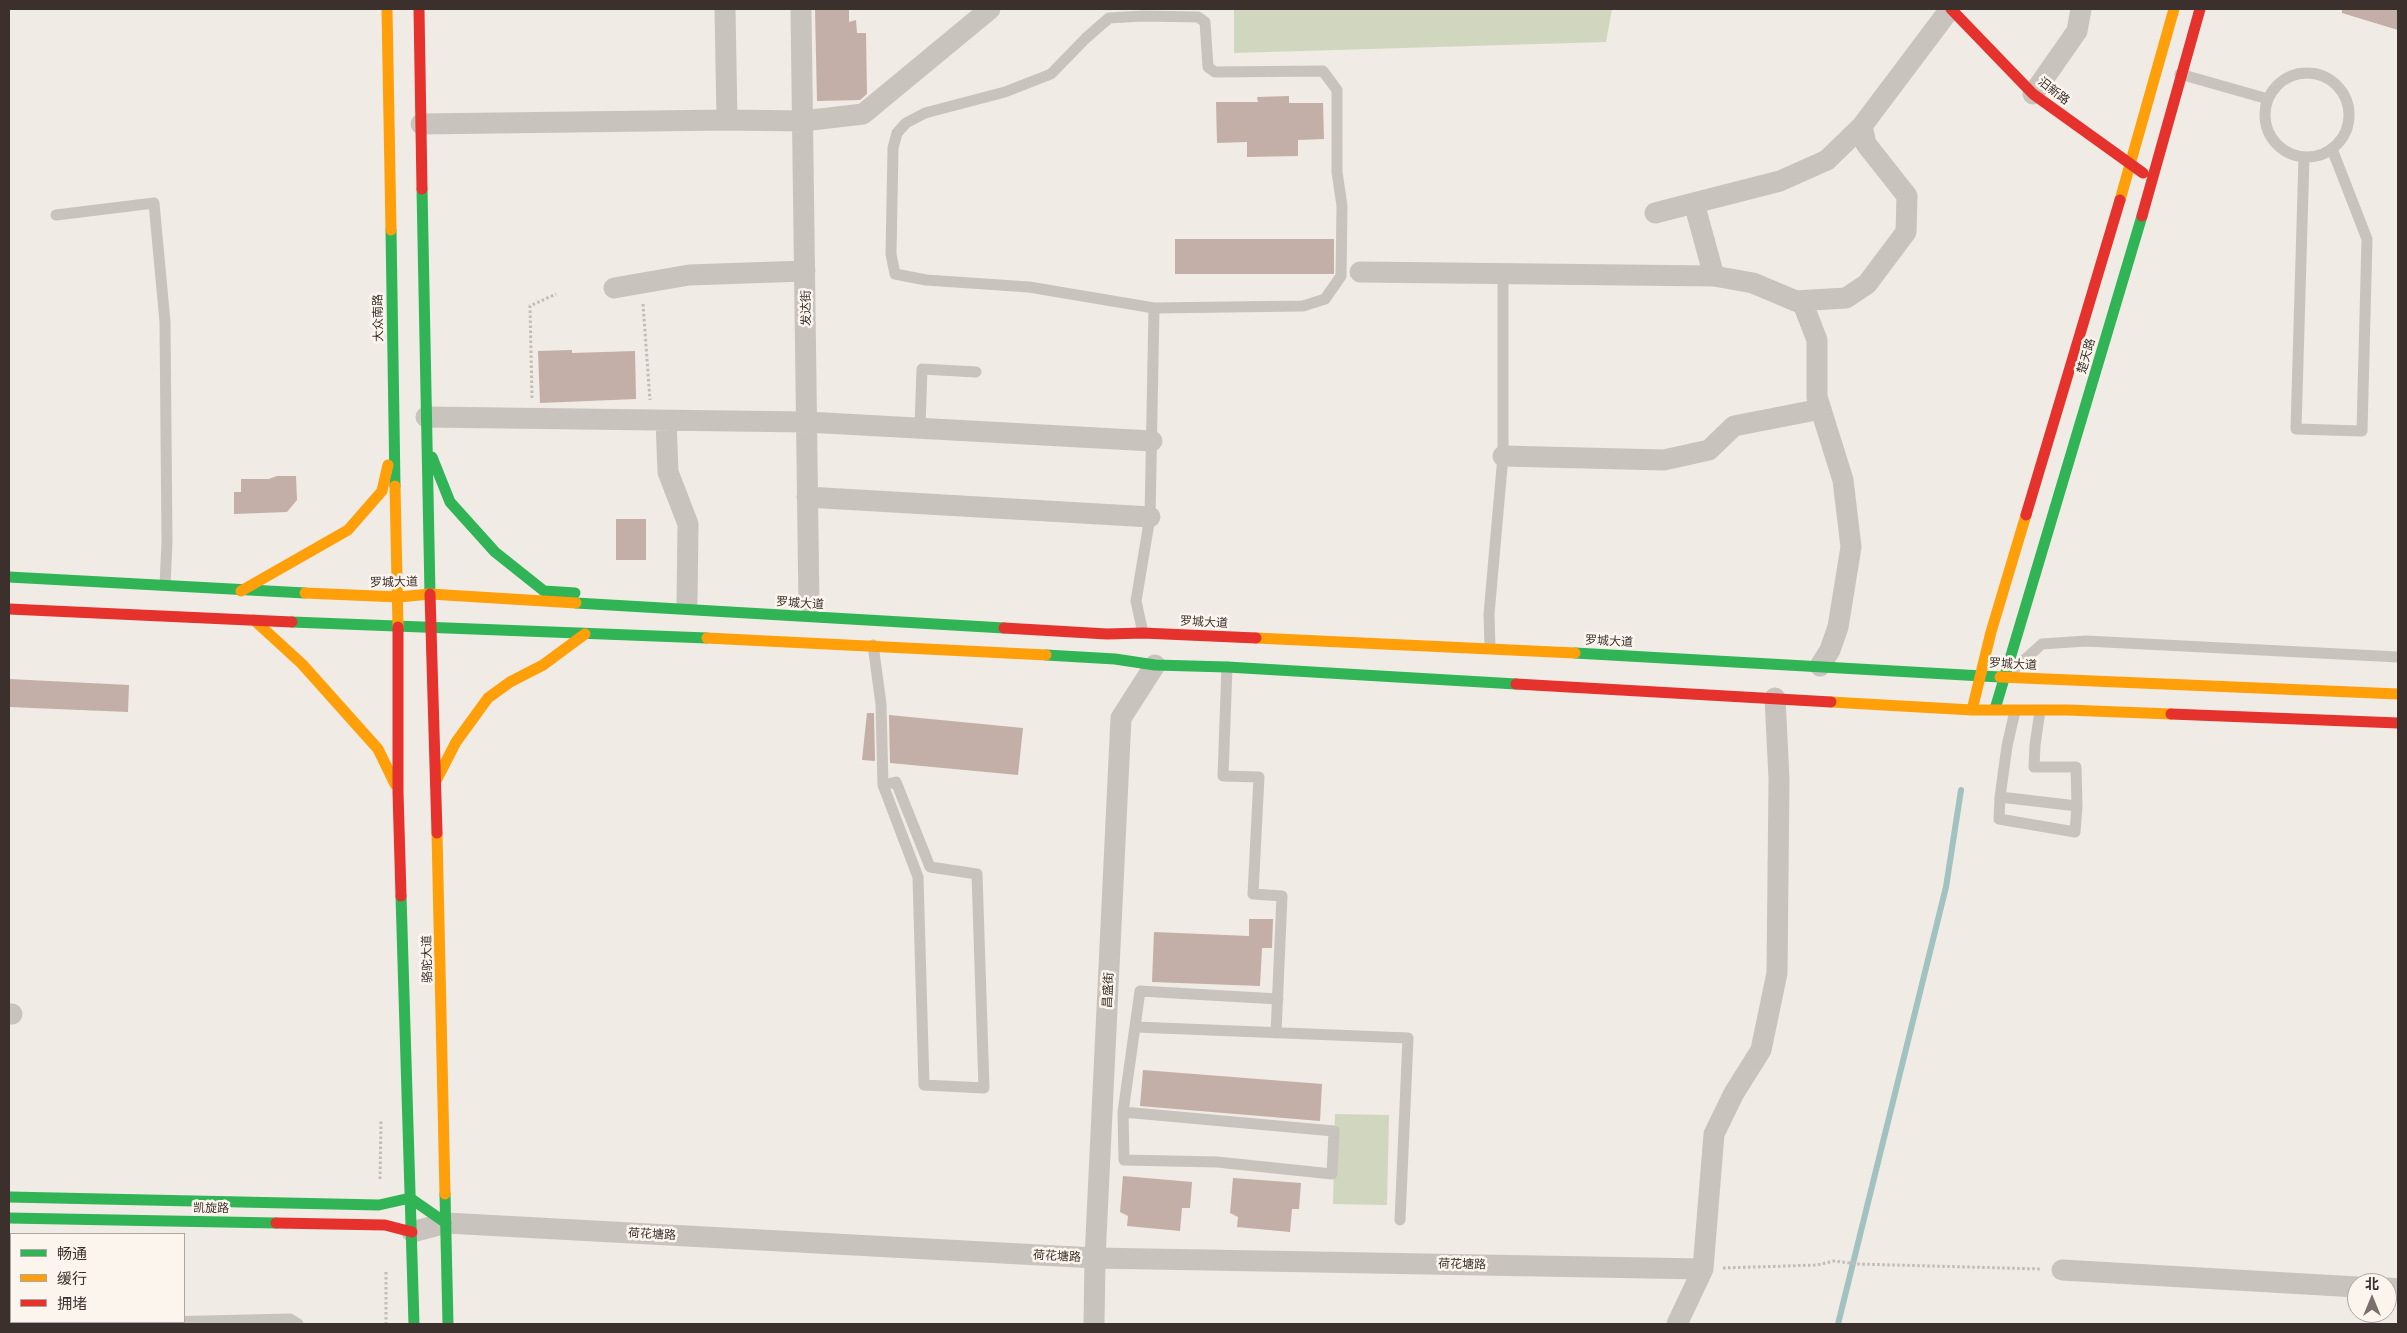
<!DOCTYPE html>
<meta charset="utf-8">
<style>
body{margin:0}
#map{position:relative;width:2407px;height:1333px;overflow:hidden;background:#f0ebe5;font-family:Barlow,"Noto Sans SC",sans-serif}
canvas{display:block}
.frame{position:absolute;inset:0;border:10px solid #3b302b;pointer-events:none}
.legend{position:absolute;left:10px;top:1233px;width:175px;height:90px;box-sizing:border-box;background:#fbf5ee;border:1px solid #aea6a0;margin:0;padding:6px 9px;list-style:none;font-size:15px;color:#3b302b}
.legend li{display:flex;align-items:center;gap:10px;height:25px}
.legend b{width:25px;border:1px solid #aea6a0}
.north{position:absolute;left:2347px;top:1273px;width:50px;height:50px;box-sizing:border-box;background:#fbf5ee;border:1px solid #aea6a0;border-radius:50%;rotate:0deg;font-size:14px;font-weight:700;line-height:20px;text-align:center;color:#3b302b}
.north::after{content:'';display:block;margin:auto;width:18px;height:22px;background:#7a716c;clip-path:polygon(50% 0,100% 100%,50% 72%,0 100%)}
</style>
<div id="map">
<canvas width="2407" height="1333"></canvas>
<div class="frame"></div>
<ul class="legend">
<li><b style="height:6px;background:#30b455"></b>畅通</li>
<li><b style="height:6px;background:#ff9f0a"></b>缓行</li>
<li><b style="height:6px;background:#e5322d"></b>拥堵</li>
</ul>
<div class="north">北</div>
</div>
<script>
const g = document.querySelector('canvas').getContext('2d');
g.lineJoin = 'round';
function paint(path, color) {
  g.fillStyle = color;
  g.fill(path, 'evenodd');
}
function toPath(rows) {
  const path = new Path2D();
  for (const r of rows) {
    if (r.length === 3) {
      path.moveTo(r[0] + r[2], r[1]);
      path.arc(r[0], r[1], r[2], 0, 2 * Math.PI);
      continue;
    }
    path.moveTo(r[0], r[1]);
    for (let i = 2; i < r.length; i += 2) path.lineTo(r[i], r[i + 1]);
  }
  return path;
}
function strokePath(path, color, width, dash) {
  g.strokeStyle = color;
  g.lineWidth = width;
  g.lineCap = dash ? 'butt' : 'round';
  g.setLineDash(dash || []);
  g.stroke(path);
}
function label(font, color, halo, rows, align = 'center') {
  g.font = font + ' Barlow,"Noto Sans SC",sans-serif';
  g.lineWidth = 5;
  g.setLineDash([]);
  g.textBaseline = 'middle';
  g.strokeStyle = halo;
  g.fillStyle = color;
  for (const [text, x, y, turn = 0] of rows) {
    g.save();
    g.translate(x, y);
    g.rotate((+turn || 0) * Math.PI / 180);
    g.textAlign = isNaN(turn) ? turn : align;
    if (halo) g.strokeText(text, 0, 0);
    g.fillText(text, 0, 0);
    g.restore();
  }
}
paint(toPath([
 [1234,9,1612,9,1606,42,1234,53],
 [1335,1114,1389,1115,1387,1205,1333,1204]
]), '#d1d6bf');
strokePath(toPath([
 [1838,1324,1946,887,1961,790]
]), '#a1c2c1', 6);
paint(toPath([
 [849,9,849,22,856,20,857,33,866,33,867,94,860,100,817,101,815,10],
 [2342,9,2398,9,2398,30,2342,13],
 [1289,96,1289,103,1323,103,1324,139,1298,140,1298,156,1247,157,1247,142,1217,143,1216,102,1258,102,1257,97],
 [1175,239,1334,239,1334,274,1175,274],
 [572,350,572,353,635,351,636,399,540,403,538,351],
 [277,476,296,476,297,500,287,512,234,514,234,492,241,492,241,479,269,479],
 [616,519,646,519,646,560,616,560],
 [9,679,129,685,128,712,9,707],
 [867,713,874,713,875,761,862,760],
 [889,715,1023,728,1018,775,890,763],
 [1249,919,1273,919,1272,948,1262,948,1260,986,1152,982,1154,932,1249,936],
 [1143,1070,1322,1084,1320,1121,1140,1106],
 [1123,1176,1192,1182,1190,1208,1182,1208,1180,1231,1127,1226,1128,1216,1120,1212],
 [1233,1178,1301,1183,1299,1209,1292,1209,1290,1232,1237,1227,1238,1217,1230,1213]
]), '#c3afa7');
strokePath(toPath([
 [643,304,650,400],
 [532,398,530,306,556,294],
 [380,1179,381,1121],
 [1723,1268,1817,1265,1834,1261,1857,1264,2041,1269],
 [386,1272,386,1324]
]), '#c2bbb6', 3, [2.5, 2.5]);
strokePath(toPath([
 [1143,16,1198,17,1205,22,1208,67,1215,72,1323,71,1337,90,1337,172,1342,206,1341,276,1325,299,1303,306,1154,308,1029,287,926,280,895,274,891,254,893,148,897,133,906,123,925,113,1005,92,1051,74,1086,38,1109,18,1143,16],
 [2307,115,42],
 [2180,74,2268,99],
 [2304,157,2296,429,2362,431,2367,239,2332,149],
 [56,215,154,203,165,322,167,542,165,585],
 [920,426,922,369,976,372],
 [1143,633,1136,601,1150,517,1154,308],
 [873,645,881,704,883,785,918,877,924,1085,984,1088,977,874,930,867,896,782,883,785],
 [1490,648,1489,614,1503,456,1503,274],
 [1227,667,1223,776,1259,777,1253,894,1282,896,1276,1033],
 [2013,670,2042,644,2086,641,2398,657],
 [2015,711,2007,746,2000,797,2077,806,2076,767,2034,767,2035,745,2040,711],
 [2000,797,1999,819,2075,832,2077,806],
 [1136,1027,1408,1038,1400,1220],
 [1123,1112,1334,1131,1332,1174,1217,1162,1124,1160,1123,1112,1140,991,1278,999],
 [81,1324,290,1319,298,1324]
]), '#c9c3be', 11);
strokePath(toPath([
 [725,9,727,120],
 [801,9,809,607],
 [2033,94,2077,31,2081,9],
 [421,124,727,120,803,121,863,114,990,9],
 [1694,203,1714,276],
 [1655,213,1780,181,1827,160,1862,126],
 [1360,272,1714,276,1753,283,1803,304,1817,340,1817,397,1843,480,1851,547,1838,627,1830,650,1820,666],
 [614,288,689,275,805,271],
 [1795,301,1846,298,1867,284,1906,232,1907,196,1866,144,1862,126,1950,9],
 [426,417,807,422,1152,441],
 [666,421,668,472,688,524,687,602],
 [1503,456,1664,460,1709,450,1734,426,1821,409],
 [807,497,1150,517],
 [9,1014,12,1014],
 [412,1232,446,1223,1095,1258,1703,1269],
 [2062,1270,2357,1287],
 [2387,1288,2398,1289],
 [1094,1324,1095,1258,1121,718,1155,665],
 [1677,1324,1703,1269,1714,1134,1734,1093,1761,1050,1777,973,1779,779,1775,698]
]), '#c9c3be', 21);
strokePath(toPath([
 [422,189,430,594],
 [391,230,395,486],
 [432,457,450,502,495,552,544,591,575,593],
 [9,577,305,593],
 [576,603,1004,628],
 [292,622,707,638],
 [1575,653,2000,677],
 [1046,655,1115,659,1155,665,1227,667,1516,684],
 [1995,709,2142,216],
 [401,896,414,1324],
 [445,1194,448,1324],
 [9,1197,379,1205,410,1198,446,1223],
 [9,1218,276,1223]
]), '#30b455', 11);
strokePath(toPath([
 [387,9,391,230],
 [2120,200,2174,9],
 [395,486,398,627],
 [241,591,348,530,382,491,388,465],
 [305,593,399,597,430,594,576,603],
 [254,620,302,664,378,749,395,784],
 [707,638,1046,655],
 [1256,638,1575,653],
 [2000,677,2398,694],
 [1831,702,1972,710,2067,710,2171,714],
 [1972,710,1991,632,2026,515],
 [437,779,456,742,488,698,510,682,543,665,585,634],
 [437,833,445,1194]
]), '#ff9f0a', 11);
strokePath(toPath([
 [419,9,422,189],
 [1951,9,2033,94,2143,173],
 [2142,216,2200,9],
 [2026,515,2120,200],
 [430,594,437,833],
 [9,609,292,622],
 [398,627,398,792,401,896],
 [1004,628,1107,634,1143,633,1256,638],
 [1516,684,1831,702],
 [2171,714,2398,723],
 [276,1223,385,1225,412,1232]
]), '#e5322d', 11);
label('12px', '#3b302b', '#fbf5ee', [
 ["汨新路",2054,91,38],
 ["发达街",806,308,-91],
 ["大众南路",378,318,-91],
 ["楚天路",2086,356,-74],
 ["罗城大道",394,582,-1],
 ["罗城大道",800,603,4],
 ["罗城大道",1204,622,3],
 ["罗城大道",1609,641,3],
 ["罗城大道",2013,664,3],
 ["骆驼大道",427,959,-91],
 ["昌盛街",1108,990,-87],
 ["凯旋路",211,1208,1],
 ["荷花塘路",652,1234,3],
 ["荷花塘路",1057,1256,3],
 ["荷花塘路",1462,1264,1]
]);
</script>
